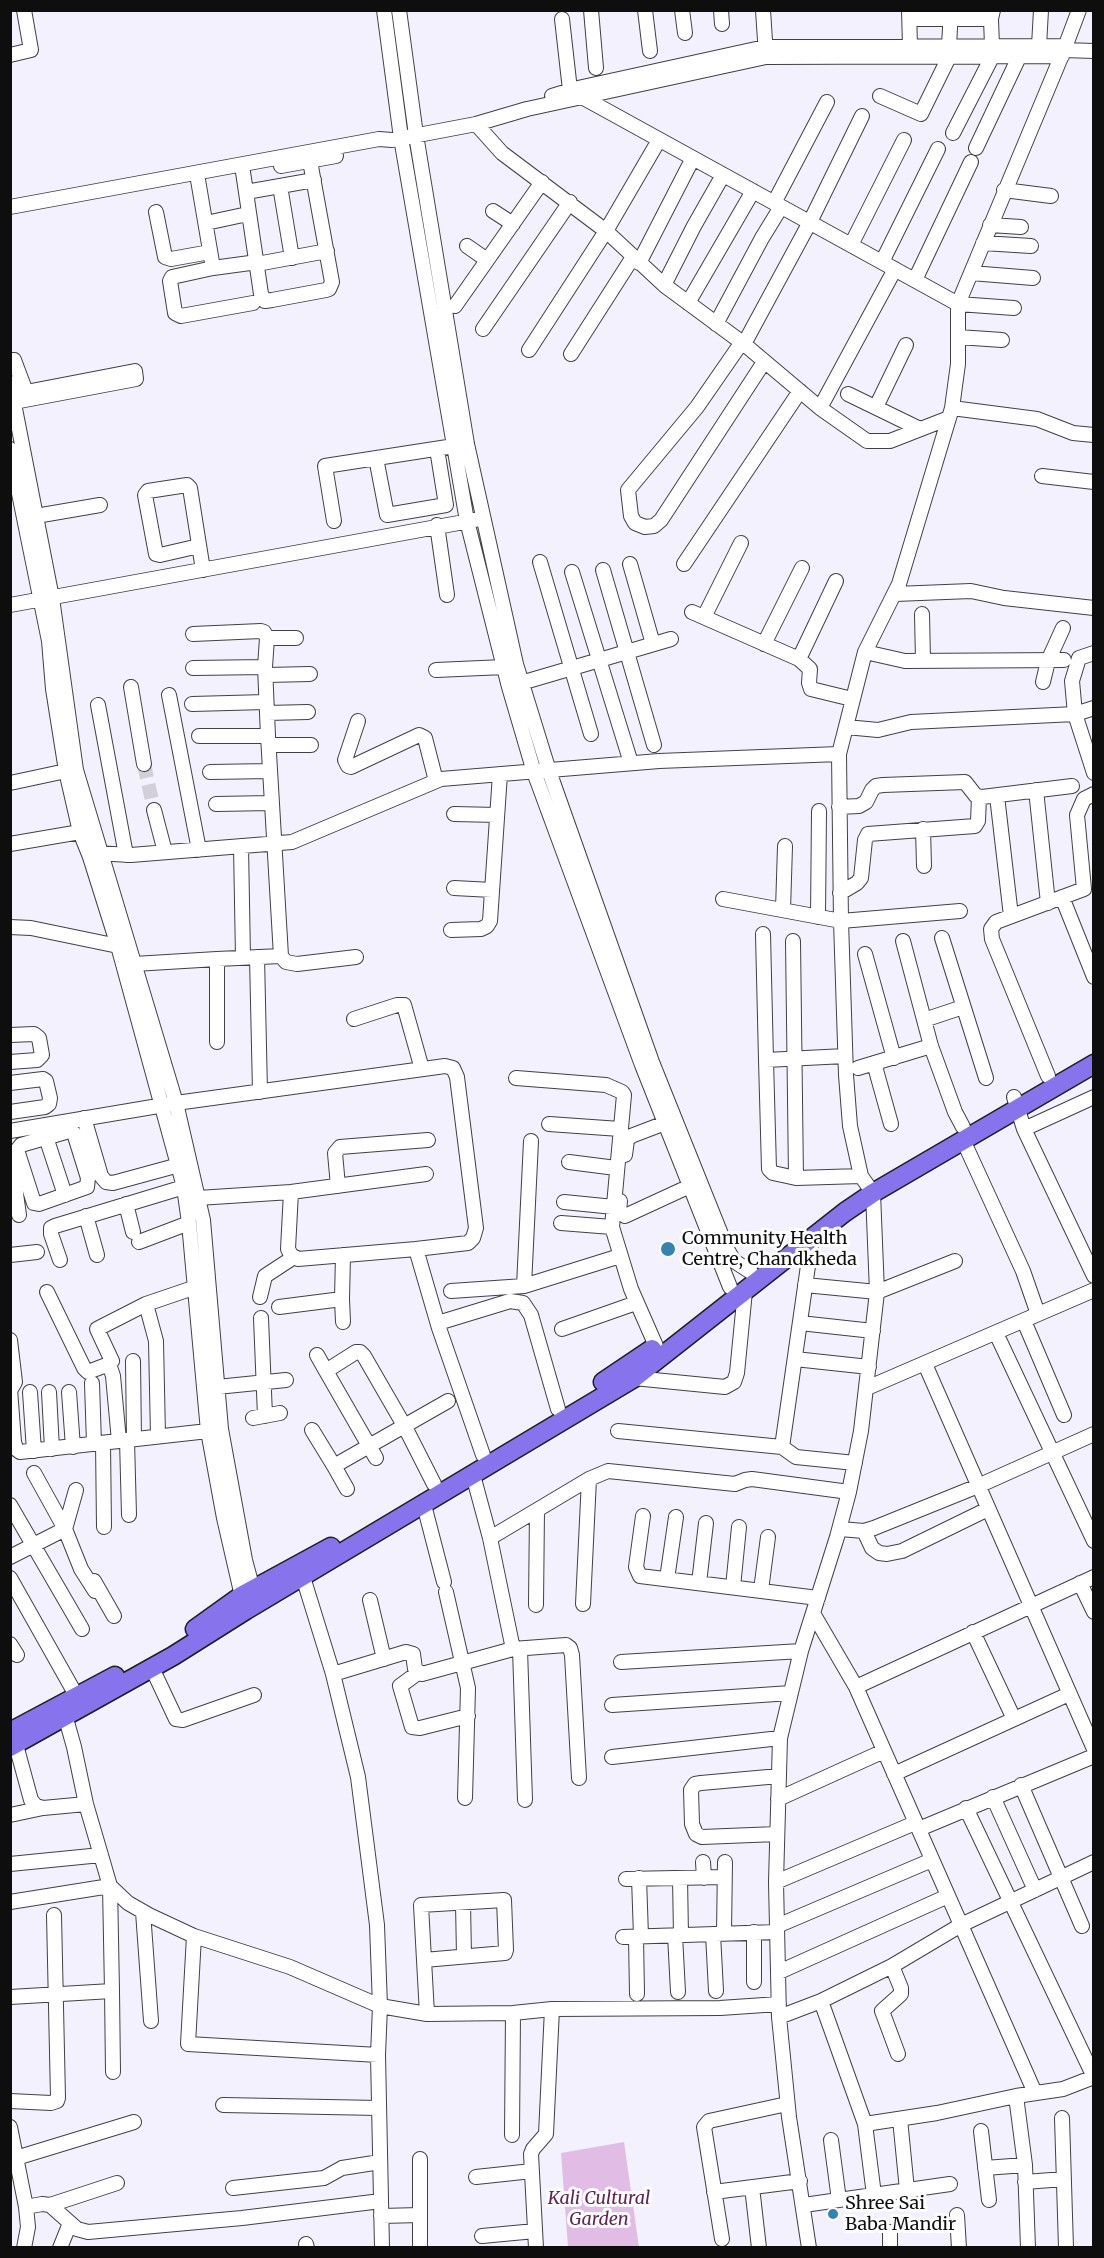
<!DOCTYPE html>
<style>
body{margin:0}
#map{position:relative;width:1104px;height:2258px;overflow:hidden;background:#f4f1fe;font-family:Merriweather,serif}
canvas{display:block}
.frame{position:absolute;inset:0;border:12px solid #0e0e0e;pointer-events:none}
</style>
<div id="map">
<canvas width="1104" height="2258"></canvas>
<div class="frame"></div>
</div>
<script>
const g = document.querySelector('canvas').getContext('2d');
g.lineJoin = 'round';
function paint(path, color) {
  g.fillStyle = color;
  g.fill(path, 'evenodd');
}
function toPath(rows) {
  const path = new Path2D();
  for (const r of rows) {
    path.moveTo(r[0], r[1]);
    for (let i = 2; i < r.length; i += 2) path.lineTo(r[i], r[i + 1]);
  }
  return path;
}
function strokePath(path, color, width, dash) {
  g.strokeStyle = color;
  g.lineWidth = width;
  g.lineCap = dash ? 'butt' : 'round';
  g.setLineDash(dash || []);
  g.stroke(path);
}
function label(font, color, halo, rows, align = 'center') {
  g.font = font + ' Merriweather,serif';
  g.lineWidth = 6;
  g.setLineDash([]);
  g.textBaseline = 'middle';
  g.strokeStyle = halo;
  g.fillStyle = color;
  for (const [text, x, y, turn = 0] of rows) {
    g.save();
    g.translate(x, y);
    g.rotate((+turn || 0) * Math.PI / 180);
    g.textAlign = isNaN(turn) ? turn : align;
    if (halo) g.strokeText(text, 0, 0);
    g.fillText(text, 0, 0);
    g.restore();
  }
}
paint(toPath([
 [624,2142,639,2247,568,2247,561,2153]
]), '#e1bde5');
strokePath(toPath([
 [144,764,154,810]
]), '#d2cfda', 14, [14, 7]);
const minor = toPath([
 [384,10,401,138,467,521,509,687,534,772,642,1065,730,1287],
 [399,10,416,135,467,444,516,664,549,771,652,1062,727,1249,734,1261,751,1272],
 [591,10,596,68],
 [645,10,650,51],
 [682,10,685,33],
 [721,10,722,24],
 [763,10,766,56],
 [909,10,910,46],
 [562,19,570,90],
 [910,19,991,19],
 [949,46,951,10],
 [992,46,991,19,993,10],
 [1039,46,1041,10],
 [1064,50,1094,51],
 [10,55,31,50,24,10],
 [552,96,578,88,765,47,1066,46],
 [880,96,921,114,949,57],
 [582,97,958,304,1014,308],
 [476,124,502,153,606,231,664,285,744,344,820,408,867,441,890,441,949,418],
 [953,133,992,57],
 [976,148,1019,57],
 [281,166,336,156],
 [243,172,261,294,265,301,272,300,326,290,329,289,332,282,310,161],
 [198,180,213,268,172,277,170,281,175,313,181,316,253,303],
 [280,186,292,258],
 [1004,190,1051,196],
 [246,192,314,180],
 [774,203,827,102],
 [10,207,379,139,392,140,476,124,527,109,766,57,1062,56],
 [493,211,513,224],
 [156,212,165,257,171,259,210,252],
 [206,223,243,215],
 [990,225,1021,227],
 [983,243,1031,246],
 [851,245,904,140],
 [467,246,487,260],
 [882,262,938,149],
 [639,263,693,158],
 [257,264,327,251],
 [213,268,250,263],
 [971,273,1033,278],
 [915,280,971,162],
 [664,285,694,226,723,175],
 [688,303,753,191],
 [455,306,542,182],
 [716,324,762,238,781,207],
 [483,329,570,202],
 [958,337,1002,340],
 [742,342,697,407,628,490,631,516,635,523,645,527,654,526,661,520,764,362],
 [744,344,810,222,862,116],
 [529,350,606,231,659,140],
 [571,354,633,257],
 [10,360,14,360,26,392,135,371,136,379,14,402],
 [10,383,52,598,76,770,176,1103,203,1220,221,1429,245,1560,255,1597],
 [848,394,920,429],
 [876,407,906,345],
 [820,408,895,269],
 [952,408,1037,419,1073,433,1094,435],
 [10,449,49,641,53,689,66,771,80,832,90,857,118,946,184,1187,189,1223,208,1431,224,1518,244,1605],
 [376,458,387,515,446,505,437,449],
 [1042,476,1094,482],
 [36,516,100,505],
 [334,521,325,466,454,446],
 [437,525,447,595],
 [199,546,160,555,156,554,145,495,148,491,187,485,190,488,203,570],
 [540,562,591,734],
 [630,564,653,644],
 [684,564,800,391],
 [603,570,654,745],
 [572,572,631,763],
 [895,594,971,591,1004,598,1094,608],
 [10,605,475,520],
 [692,612,799,659,810,669,809,683,811,689,852,699],
 [922,614,923,661],
 [704,617,741,543],
 [193,634,261,631,264,632,267,638,265,667,268,736,281,956,217,959,217,1042],
 [267,638,296,638],
 [764,644,802,568],
 [865,652,905,661,1064,660],
 [1094,653,1079,658,1072,681,1075,714,1094,773],
 [799,659,836,581],
 [193,668,265,667],
 [436,670,504,667],
 [266,675,310,674],
 [1043,682,1048,661,1063,628],
 [521,683,671,639],
 [131,687,144,764],
 [169,695,199,850],
 [192,704,266,702],
 [98,705,126,855],
 [267,713,308,712],
 [358,721,345,760,348,766,351,767,419,735,425,738,436,781],
 [846,727,878,730,911,722,1075,714,1094,708],
 [199,736,268,736],
 [269,745,311,745],
 [210,772,270,771],
 [10,783,66,771],
 [1036,790,1048,903],
 [997,796,1011,916],
 [216,804,271,803],
 [839,807,859,806,866,802,872,790,876,786,883,785,965,782,976,796,982,797,1072,786],
 [154,810,165,852],
 [454,814,497,815],
 [923,829,924,866],
 [10,844,80,832],
 [241,846,243,958],
 [94,853,131,855,292,842,441,779,659,761,839,754],
 [454,888,492,890],
 [840,893,857,883,861,878,865,840,868,834,975,826,978,821,979,797],
 [1062,897,1094,977],
 [723,899,841,921,960,911],
 [783,910,785,846],
 [818,917,819,811],
 [10,927,31,928,118,946],
 [451,930,481,929,487,926,490,921,500,774],
 [763,934,766,1060,845,1056],
 [942,938,986,1078],
 [793,941,796,1178,861,1176],
 [903,941,931,1046,955,1112,963,1127],
 [865,954,894,1058],
 [281,956,286,962,297,964,356,957],
 [257,957,260,1092],
 [134,964,217,959],
 [354,1019,397,1005,404,1005,422,1069],
 [924,1020,963,1007],
 [10,1035,34,1034,39,1038,42,1055,37,1060,10,1062],
 [766,1060,769,1169,773,1173,796,1178],
 [874,1063,891,1124],
 [858,1068,931,1046],
 [1048,1076,992,939,991,929,996,922,1084,889,1077,815,1084,799,1094,794],
 [516,1078,606,1085,622,1092,624,1095,612,1227,631,1289,656,1346],
 [10,1083,43,1079,46,1081,50,1098,49,1104,45,1107,10,1112],
 [1014,1097,1024,1129,1094,1276],
 [84,1118,101,1176,106,1182,113,1183,179,1165],
 [549,1124,620,1129],
 [43,1128,65,1195],
 [1024,1129,1094,1097],
 [10,1131,176,1103,445,1066,453,1068,457,1077,476,1228,473,1238,468,1243,416,1249,439,1328,483,1455],
 [69,1131,74,1133,88,1178,87,1187,39,1204,34,1203,17,1150,21,1145,69,1131],
 [963,1140,1023,1271,1038,1314],
 [625,1155,627,1140,631,1136,665,1123],
 [11,1158,19,1215],
 [569,1162,616,1168],
 [338,1186,335,1153,340,1147,428,1140],
 [291,1192,426,1174],
 [198,1198,291,1192,288,1249,291,1255,298,1259,416,1249],
 [620,1201,619,1212,625,1216,690,1186],
 [564,1202,614,1207],
 [126,1204,133,1232],
 [86,1216,97,1255],
 [561,1223,612,1227],
 [139,1242,189,1223],
 [10,1255,37,1252],
 [60,1260,51,1234,51,1228,55,1226,184,1187],
 [805,1285,877,1292,955,1261],
 [524,1286,531,1141],
 [451,1291,524,1286,620,1256],
 [47,1292,84,1368,88,1372,109,1364,112,1361,97,1329,146,1304,196,1287],
 [260,1297,265,1276,294,1257],
 [342,1299,343,1322],
 [146,1304,156,1341,158,1436],
 [279,1307,342,1299,343,1255],
 [261,1318,265,1416],
 [1024,1321,1064,1415],
 [438,1323,510,1301,523,1303,531,1315,558,1409],
 [800,1323,873,1331],
 [562,1329,636,1303],
 [996,1333,1094,1541],
 [10,1340,15,1382,11,1389],
 [317,1355,326,1371],
 [795,1359,869,1367],
 [133,1361,134,1439],
 [109,1364,113,1376,119,1441],
 [925,1364,1094,1749],
 [634,1378,725,1387,734,1382,737,1373,745,1291],
 [92,1383,94,1444],
 [217,1387,286,1380],
 [867,1388,1094,1290],
 [10,1389,14,1442,16,1449,20,1452,208,1431],
 [30,1392,34,1451],
 [49,1392,52,1449],
 [69,1392,73,1447],
 [253,1418,280,1413],
 [312,1430,334,1466,448,1401],
 [618,1431,782,1447,812,1238],
 [127,1440,129,1515],
 [103,1443,104,1527],
 [782,1447,796,1457,855,1463],
 [376,1458,326,1371,356,1352,360,1352,364,1356,405,1427,434,1484],
 [334,1466,347,1489],
 [473,1475,490,1538,513,1649,566,1645,570,1648,572,1655,579,1778],
 [76,1490,65,1529,81,1569,95,1591],
 [10,1505,82,1629],
 [424,1505,444,1582],
 [643,1516,636,1567,640,1576,818,1598],
 [840,1529,864,1531,874,1528,978,1486,1094,1434],
 [864,1531,872,1548,879,1553,887,1554,902,1551,988,1509],
 [490,1538,589,1479,608,1471,735,1484,745,1480,752,1479,849,1492],
 [10,1557,65,1529,34,1473],
 [303,1577,333,1674,358,1777,377,1925,380,2006,427,2014,513,2013,552,2009,720,2008,779,2004],
 [10,1578,76,1695],
 [667,1579,676,1517],
 [94,1581,114,1616],
 [699,1583,706,1523],
 [1080,1583,1094,1612],
 [733,1587,739,1527],
 [761,1590,768,1537],
 [446,1592,468,1688,465,1798],
 [370,1600,384,1659],
 [583,1604,589,1479],
 [536,1605,537,1510],
 [814,1615,856,1687,1094,1577],
 [973,1632,1014,1719],
 [10,1644,17,1655],
 [520,1649,525,1800],
 [621,1662,801,1651],
 [152,1668,176,1719,183,1720,254,1695],
 [419,1672,400,1686,412,1727,420,1728,468,1716],
 [333,1674,406,1652,413,1654,415,1669,422,1674,513,1649],
 [612,1705,791,1693],
 [63,1708,74,1747,86,1804,110,1886,128,1903,149,1915,194,1936,290,1967,380,2006,378,2055,382,2248],
 [16,1745,31,1800,36,1806,43,1808,86,1804],
 [612,1757,780,1738],
 [894,1774,1069,1694],
 [1021,1785,1082,1926],
 [993,1797,1035,1890],
 [778,1799,884,1751],
 [10,1815,43,1808],
 [919,1829,1094,1756],
 [777,1834,702,1837,696,1834,692,1824,691,1790,695,1784,701,1783,779,1776],
 [703,1862,704,1878],
 [10,1864,101,1855],
 [639,1878,641,1936],
 [680,1878,681,1935],
 [626,1879,724,1877],
 [776,1882,915,1823],
 [10,1902,110,1886,112,1991,10,1997],
 [463,1903,464,1956],
 [143,1912,151,2021],
 [777,1926,932,1860],
 [724,1933,725,1862],
 [713,1934,716,1991],
 [675,1935,678,1992],
 [194,1936,188,2044,378,2055],
 [623,1937,777,1932],
 [636,1937,637,1994],
 [424,1960,505,1953,506,1950,504,1900,421,1905,424,1960,427,2014],
 [892,1966,901,1988,901,1994,882,2011,898,2054],
 [779,1972,948,1896],
 [754,1982,754,1932],
 [112,1991,113,2072],
 [821,2001,865,2124,874,2195],
 [779,2017,821,2001,892,1966,961,1925,856,1687],
 [1035,2093,961,1925,1094,1862],
 [1016,2096,1025,2165,1028,2248],
 [10,2101,51,2103,57,2101,58,2098,54,1915],
 [223,2105,379,2108],
 [1062,2118,1066,2248],
 [900,2119,907,2190],
 [865,2124,937,2113,1016,2096,1063,2089,1094,2077,966,1808],
 [10,2127,26,2207,28,2227,24,2248],
 [981,2131,989,2200],
 [512,2135,513,2013],
 [831,2140,839,2200],
 [16,2158,134,2122],
 [420,2159,420,2248],
 [985,2168,1025,2165],
 [476,2177,532,2171],
 [1025,2182,1064,2179],
 [752,2187,759,2248],
 [233,2188,324,2178,342,2168,380,2162],
 [714,2192,800,2181],
 [50,2205,117,2183],
 [804,2205,950,2184],
 [26,2207,42,2204,50,2205,77,2229,88,2232,242,2218,381,2201],
 [957,2215,959,2248],
 [381,2216,420,2215],
 [890,2232,890,2248],
 [482,2236,535,2231],
 [722,2239,704,2127,709,2121,787,2104],
 [306,2244,307,2248],
 [60,2248,70,2223],
 [536,2248,531,2154,533,2149,546,2134,552,2009],
 [809,2248,789,2117,779,2017,776,1882,780,1738,801,1651,837,1537,849,1492,861,1431,877,1292,873,1193,861,1176,850,1126,846,1075,841,921,839,754,865,652,899,584,952,408,958,364,958,304,1064,50,1079,10]
]);
const major = toPath([
 [603,1382,652,1349],
 [195,1629,241,1596,331,1547],
 [10,1732,115,1676],
 [10,1747,173,1656,246,1610,634,1378,845,1212,873,1193,1094,1064]
]);
strokePath(minor, '#414141', 16);
strokePath(major, '#1f1f1f', 21);
strokePath(minor, '#fff', 14);
strokePath(major, '#8773eb', 18);
for (const [x, y, r, color] of [
 [668,1249,8,"#3484b1"],
 [833,2214,6,"#3484b1"]
]) {
  const dot = new Path2D();
  dot.arc(x, y, r, 0, 2 * Math.PI);
  g.fillStyle = color;
  g.fill(dot);
  strokePath(dot, '#fff', 2);
}
label('18px', '#0e0e0e', '#fff', [
 ["Community Health",682,1239],
 ["Centre, Chandkheda",682,1260],
 ["Shree Sai",845,2204],
 ["Baba Mandir",845,2225]
], 'left');
label('italic 18px', '#602554', '#fff', [
 ["Kali Cultural",599,2199],
 ["Garden",599,2220]
]);
</script>
